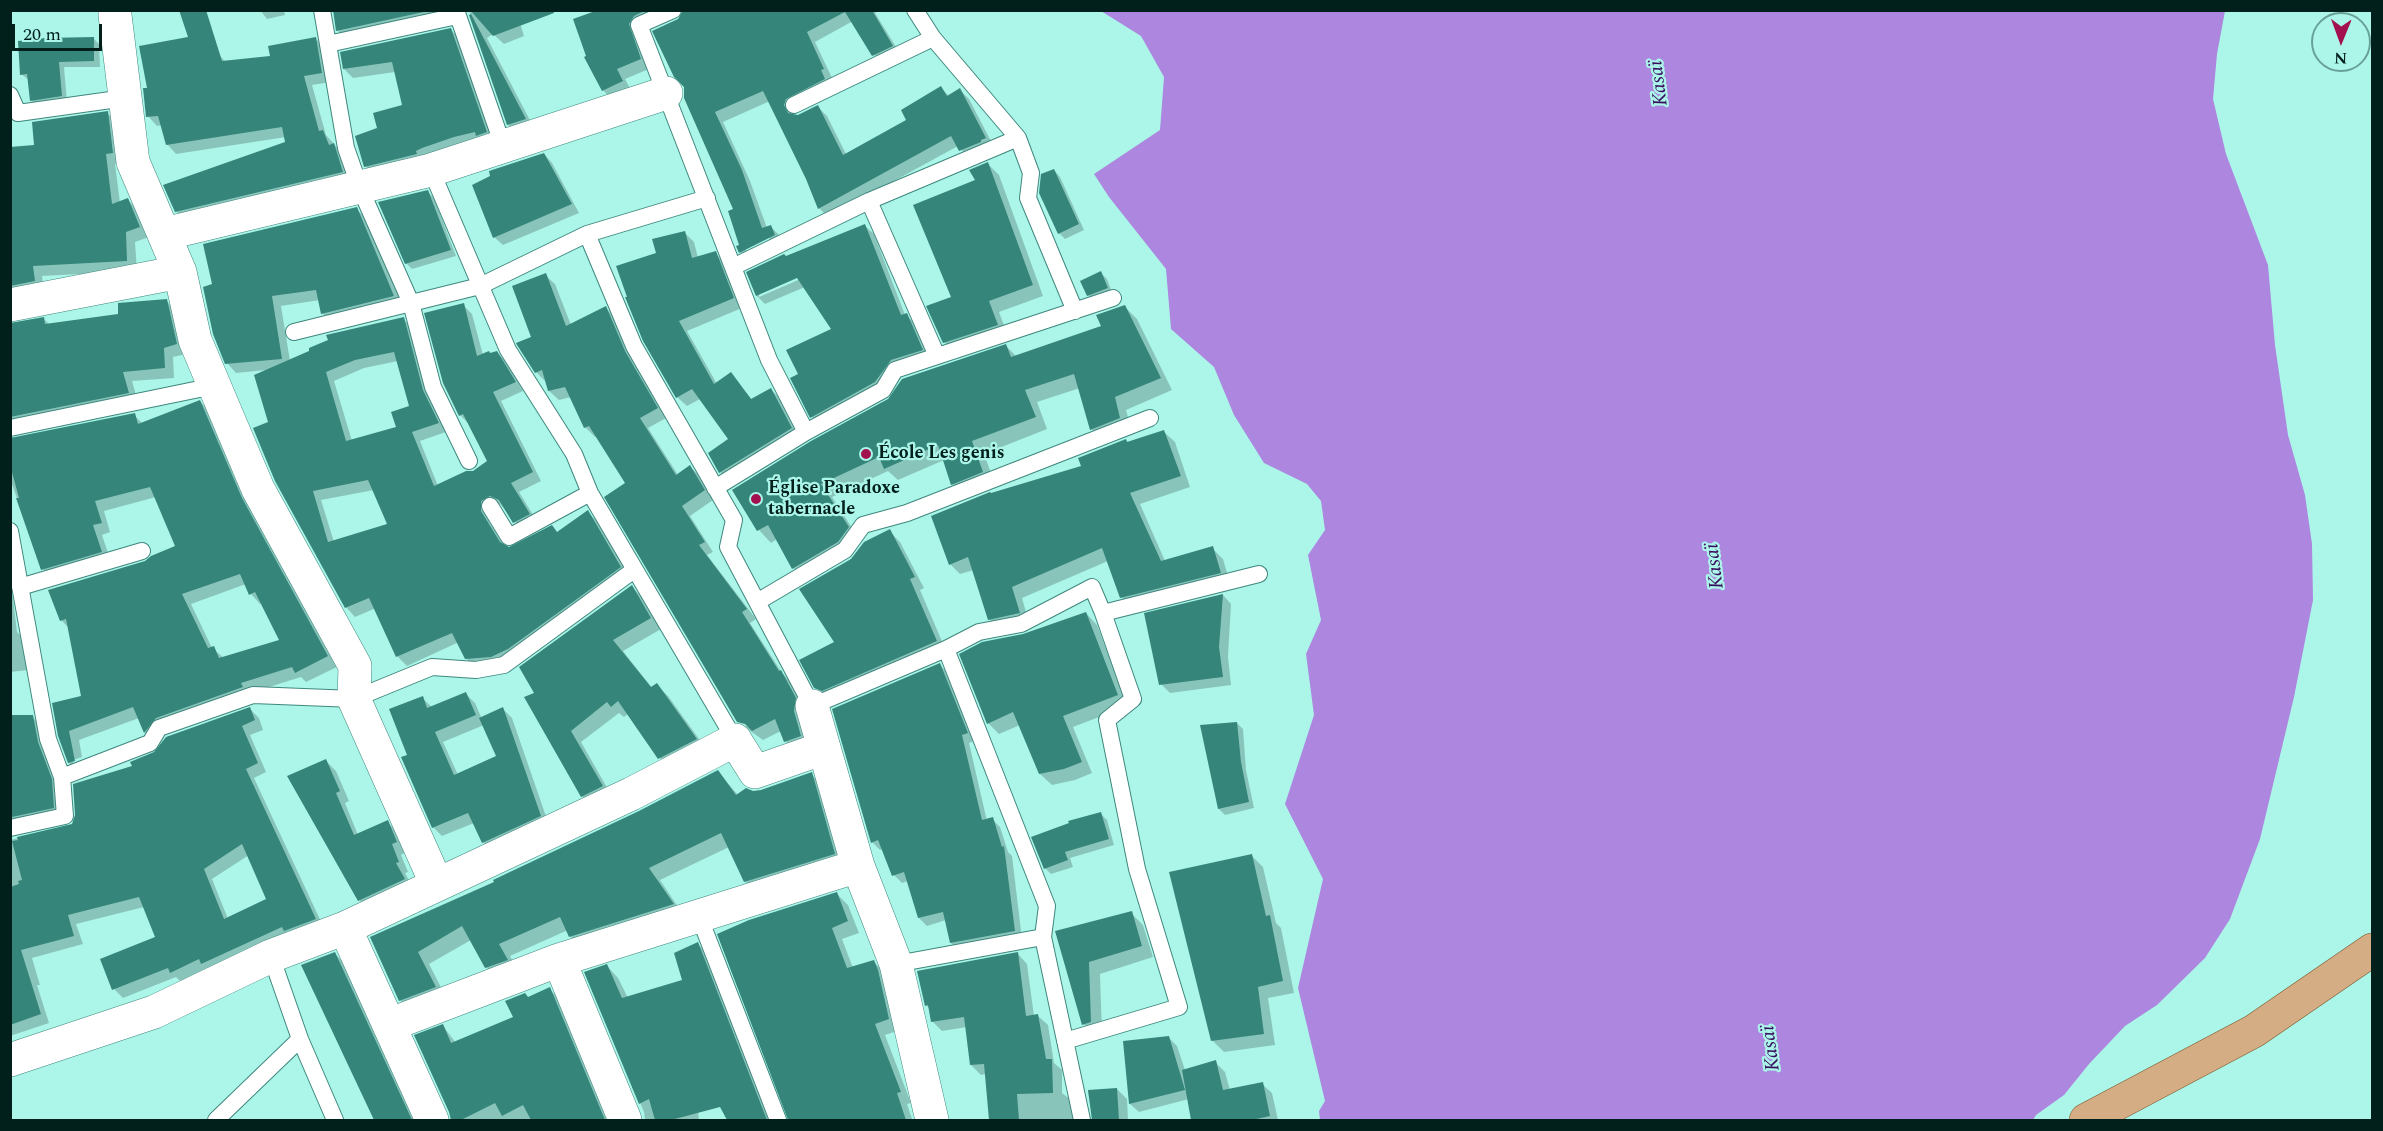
<!DOCTYPE html>
<meta charset="utf-8">
<style>
body{margin:0}
#map{position:relative;width:2383px;height:1131px;overflow:hidden;background:#acf6e9;font-family:Spectral,serif}
canvas{display:block}
.frame{position:absolute;inset:0;border:12px solid #011f1b;pointer-events:none}
.north{position:absolute;left:2311px;top:12px;width:60px;height:60px;box-sizing:border-box;background:#acf6e9;border:2px solid #68a097;border-radius:50%;rotate:181deg;font-size:16px;font-weight:700;line-height:24px;text-align:center;color:#011f1b}
.north::after{content:'';display:block;margin:auto;width:21px;height:27px;background:#a31050;clip-path:polygon(50% 0,100% 100%,50% 72%,0 100%)}
.scale{position:absolute;left:12px;top:24px;width:90px;height:27px;box-sizing:border-box;border:3px solid #011f1b;border-top:0;padding-left:8px;font-size:18px;line-height:21px;white-space:nowrap;color:#011f1b;-webkit-text-stroke:4px #acf6e9;paint-order:stroke}
</style>
<div id="map">
<canvas width="2383" height="1131"></canvas>
<div class="frame"></div>
<div class="north">N</div>
<div class="scale">20 m</div>
</div>
<script>
const g = document.querySelector('canvas').getContext('2d');
g.lineJoin = 'round';
function paint(path, color) {
  g.fillStyle = color;
  g.fill(path, 'evenodd');
}
function toPath(rows) {
  const path = new Path2D();
  for (const r of rows) {
    path.moveTo(r[0], r[1]);
    for (let i = 2; i < r.length; i += 2) path.lineTo(r[i], r[i + 1]);
  }
  return path;
}
function strokePath(path, color, width, dash) {
  g.strokeStyle = color;
  g.lineWidth = width;
  g.lineCap = dash ? 'butt' : 'round';
  g.setLineDash(dash || []);
  g.stroke(path);
}
function label(font, color, halo, rows, align = 'center') {
  g.font = font + ' Spectral,serif';
  g.lineWidth = 4.5;
  g.setLineDash([]);
  g.textBaseline = 'middle';
  g.strokeStyle = halo;
  g.fillStyle = color;
  for (const [text, x, y, turn = 0] of rows) {
    g.save();
    g.translate(x, y);
    g.rotate((+turn || 0) * Math.PI / 180);
    g.textAlign = isNaN(turn) ? turn : align;
    if (halo) g.strokeText(text, 0, 0);
    g.fillText(text, 0, 0);
    g.restore();
  }
}
paint(toPath([
 [1101,11,2225,11,2217,54,2213,99,2226,154,2268,265,2275,345,2288,435,2305,495,2312,544,2313,600,2294,697,2260,839,2230,919,2205,958,2157,1005,2125,1026,2089,1064,2064,1095,2036,1115,2033,1120,1320,1120,1319,1111,1325,1101,1298,988,1323,879,1285,804,1314,715,1306,654,1321,620,1308,555,1325,530,1321,501,1307,484,1264,463,1234,415,1214,367,1171,329,1166,269,1109,197,1094,174,1160,130,1164,77,1141,36]
]), '#ac86df');
paint(toPath([
 [260,10,284,10,285,15,267,19],
 [334,10,461,10,347,40,338,31],
 [469,10,516,10,524,36,504,44,493,34,487,38,534,128,518,134,508,125],
 [603,10,676,10,640,27,649,69,625,79,631,90,612,100,603,90],
 [685,10,879,10,875,13,901,55,883,64,874,55,853,21,815,42,832,78,798,105,792,113,793,117,818,107,827,116,846,154,908,121,941,88,949,96,960,90,969,99,994,147,970,160,958,146,828,217,819,208,808,178,770,101,723,122,750,181,767,228,770,226,780,236,749,261,740,252,741,246,735,210,682,18],
 [768,237,770,239,746,251,746,248],
 [451,30,460,39,495,141,374,175,365,166,379,129,404,106,395,72,353,78,344,69],
 [93,38,99,44,100,67,64,67,67,102,37,106,31,100,29,80,21,74],
 [316,39,325,48,331,82,312,85,326,135,343,154,352,181,186,221,176,211,287,142,286,137,176,154,167,144,162,125,157,126,148,116,220,56,226,62,272,57],
 [107,113,117,122,122,163,115,164,120,203,128,200,138,210,149,237,135,242,137,271,42,276,44,291,10,299,10,148,35,146],
 [544,154,552,163,579,213,503,245,494,237],
 [988,164,999,175,1043,296,999,312,1008,336,955,353,944,342,977,181],
 [1054,170,1060,177,1084,230,1065,239,1059,233],
 [428,192,434,198,456,256,412,269,406,263],
 [356,209,366,218,403,306,332,323,323,314,320,300,281,306,290,361,403,319,412,328,446,432,420,441,438,486,474,472,489,462,470,425,460,415,463,305,472,314,483,355,496,352,506,361,523,391,501,401,541,481,519,492,538,523,523,531,500,504,490,510,489,522,505,547,509,549,558,533,587,512,596,520,629,576,517,658,475,667,466,658,459,642,407,666,398,657,376,608,355,617,346,607,270,423,266,370,236,373,227,363,214,334],
 [398,361,411,406,398,428,352,441,334,381,364,368],
 [374,490,389,525,334,542,321,500],
 [865,226,874,234,905,315,915,323,930,358,900,369,884,390,820,425,812,417,792,378,799,374,788,351,833,330,805,287,765,304,757,296,748,273,784,256,786,257],
 [803,274,805,277,759,297,759,293],
 [684,232,694,242,698,258,715,253,725,263,742,308,687,331,717,384,731,374,752,400,771,390,781,399,801,438,730,482,720,472,710,453,730,440,700,399,687,406,677,397,658,254],
 [1101,273,1107,279,1113,295,1094,301,1088,295],
 [545,275,555,284,571,325,606,308,615,318,666,418,648,428,678,475,690,467,700,476,713,500,690,516,713,552,707,555,756,619,750,623,782,673,790,681,805,709,810,746,795,751,785,741,781,731,763,740,742,725,751,728,627,484,597,436,595,437,585,427,571,397,559,400,549,391,547,383,536,372,533,338],
 [166,301,176,310,186,354,173,357,174,378,132,381,138,402,10,433,10,325,44,319,50,325,120,316],
 [1124,306,1137,319,1172,390,1126,410,1132,431,1104,442,1091,429,1080,388,1037,402,1047,429,984,454,995,484,965,496,952,484,944,460,898,480,888,471,832,497,860,540,806,581,793,568,777,539,771,543,759,530,734,490,1006,346,1016,356,1103,327],
 [200,401,209,411,337,667,306,682,301,677,250,693,165,728,154,742,145,732,139,718,79,740,82,757,73,760,73,763,82,760,84,771,79,772,69,763,60,736,82,697,70,629,61,620,146,562,177,547,156,497,104,511,110,532,102,535,111,562,52,579,43,569,10,479,10,440,134,415,143,424],
 [246,584,251,594,260,604,263,603,282,640,224,658,212,648,191,604],
 [1164,432,1175,442,1190,487,1140,504,1165,561,1212,548,1223,559,1230,583,1132,608,1121,597,1108,561,1022,598,1029,623,1000,629,989,619,974,570,960,574,950,564,1083,467,1126,440,1129,443],
 [889,531,900,542,924,588,920,590,947,653,827,698,815,687,836,642,852,560],
 [10,574,17,632,25,640,28,670,10,672],
 [632,587,643,598,661,629,623,651,652,688,657,685,668,696,707,750,671,769,660,758,629,713,624,717,619,713,581,742,613,798,594,807,582,796,536,693],
 [1223,595,1231,604,1228,657,1231,685,1170,693,1161,684],
 [1086,613,1097,625,1128,706,1073,727,1092,773,1075,780,1052,785,1040,774,1020,725,999,734,988,723,1024,636],
 [940,665,948,673,974,741,969,743,987,821,992,819,1000,827,1008,852,1012,856,1022,939,959,951,951,943,946,920,927,926,919,918,908,881,902,883,894,875,883,849,880,850,872,842],
 [466,694,475,703,482,719,503,709,512,718,549,825,492,851,483,842,474,823,442,836,433,827,409,756,422,698,432,707],
 [484,725,498,757,458,775,443,742],
 [250,709,259,718,263,730,250,735,266,772,254,778,324,928,212,972,207,968,180,981,176,977,123,998,114,989,157,938,144,907,76,924,83,944,32,958,40,985,37,985,49,1023,10,1036,10,840,73,825,134,767],
 [249,855,268,900,228,919,212,879],
 [10,716,32,717,42,726,60,790,62,817,10,831],
 [1237,723,1243,729,1246,770,1254,808,1225,815,1219,809],
 [326,761,336,771,349,801,345,803,358,835,387,822,398,832,406,852,401,855,408,872,405,873,414,890,370,910,359,900],
 [718,772,738,795,762,791,811,774,823,786,846,866,757,894,745,881,729,847,660,880,684,916,583,948,570,936,568,930,510,956,519,972,498,980,486,967,471,940,429,964,447,999,412,1012,400,1000,372,938,496,882],
 [1101,814,1107,820,1114,845,1070,858,1073,867,1051,874,1045,868],
 [1251,855,1263,867,1276,923,1281,928,1294,993,1268,998,1275,1045,1224,1052,1212,1040],
 [837,894,848,905,859,933,842,939,853,968,874,962,885,973,900,1030,885,1035,911,1103,907,1104,912,1119,910,1120,790,1120],
 [1131,913,1143,925,1153,957,1100,974,1102,1034,1095,1036,1084,1024,1056,932],
 [698,944,709,955,773,1120,729,1120,691,1046,699,1120,645,1120,644,1112,586,973,607,966,618,978,628,998,684,981],
 [335,954,346,965,417,1120,376,1120,303,965],
 [1018,954,1027,964,1034,1016,1038,1016,1048,1025,1054,1063,1062,1070,1062,1093,1075,1103,1079,1120,991,1120,986,1074,981,1075,971,1065,967,1027,942,1031,932,1021,930,1009,926,1005],
 [549,989,561,1000,611,1120,452,1120,443,1026,456,1043,515,1018,528,998],
 [1169,1038,1177,1046,1185,1070,1215,1062,1225,1072,1230,1090,1262,1084,1272,1093,1278,1120,1193,1120,1189,1099,1139,1112,1130,1104,1124,1042],
 [1117,1089,1127,1099,1128,1120,1093,1120,1088,1091]
]), '#0003');
paint(toPath([
 [179,10,206,10,222,61,270,56,268,46,316,37,322,73,304,76,319,131,323,130,329,145,334,143,343,172,175,212,163,185,285,142,282,127,166,145,158,116,146,117,143,88,147,88,139,46,188,37],
 [333,10,433,10,336,31],
 [470,10,553,10,554,13,493,36],
 [598,10,646,10,634,16,629,24,641,59,617,69,623,81,602,91,584,57,586,56,573,19],
 [683,10,872,10,893,46,872,56,845,12,807,32,824,69,821,70,825,79,786,99,784,105,788,113,798,115,818,105,843,155,906,120,901,110,941,86,947,96,960,88,986,138,981,140,981,142,959,151,951,136,818,209,806,179,763,91,715,112,742,170,762,228,771,225,775,235,739,253,736,246,739,245,728,211,733,209,684,98,684,87,674,77,652,31,678,19],
 [471,14,526,119,507,125,469,15],
 [451,28,487,132,476,136,475,132,454,137,422,148,416,151,417,154,364,167,355,136,377,128,373,113,402,105,392,62,343,69,340,52],
 [94,37,94,61,59,62,62,96,30,101,27,74,20,75,18,41,45,38],
 [108,111,113,153,106,154,112,204,128,198,140,227,126,232,127,261,33,266,35,281,10,286,10,147,34,145,32,122],
 [544,153,572,204,493,238,472,185,490,176,489,171],
 [988,162,1033,285,989,301,998,325,943,343,926,306,951,297,913,205,975,180,969,170],
 [1054,169,1079,224,1058,234,1039,193,1041,174],
 [428,190,451,250,405,264,378,202],
 [357,207,394,296,321,314,316,290,272,296,282,359,225,364,213,334,203,287,212,284,203,244],
 [865,224,901,315,907,313,923,350,891,360,875,382,810,418,790,378,798,374,786,350,831,329,797,278,756,296,746,272,784,254,786,256],
 [685,231,692,258,716,251,734,298,679,321,714,384,731,372,751,399,771,388,792,428,719,473,708,453,728,439,692,389,676,398,643,341,625,297,627,297,616,266,656,253,652,239],
 [1101,271,1108,288,1087,296,1080,281],
 [546,273,566,326,606,306,625,351,658,408,640,418,676,475,690,465,705,490,682,506,705,542,699,545,747,609,742,612,779,671,781,670,796,698,794,711,801,736,784,742,775,719,752,731,745,724,737,722,604,497,625,483,589,426,584,428,565,387,548,391,542,370,535,373,517,345,516,343,531,337,512,286],
 [167,299,177,344,164,348,165,368,123,372,129,393,10,417,10,323,44,317,45,324,118,314,118,303],
 [464,303,477,356,489,351,490,353,497,351,516,382,493,392,533,472,511,483,530,514,513,523,499,500,490,496,481,501,481,511,500,542,509,547,552,525,557,532,588,510,621,567,508,649,491,657,465,659,452,633,396,657,369,598,345,608,275,481,253,428,268,422,254,375,309,351,309,348,328,340,326,335,404,317,423,390,439,423,412,432,434,486,466,471,473,471,487,461,463,414,459,416,443,383,424,313],
 [394,352,409,406,391,412,396,427,346,441,326,372,355,360],
 [368,480,387,524,328,542,313,491],
 [1125,305,1161,378,1115,397,1120,418,1090,430,1074,374,1025,390,1036,417,972,441,983,472,951,485,938,445,884,469,879,457,821,484,849,527,838,542,792,569,768,525,757,531,732,490,811,441,888,399,902,379,1006,344,1011,357,1101,326,1096,315],
 [200,400,242,498,328,656,295,673,292,667,241,683,243,687,156,718,144,733,133,707,69,731,75,761,68,763,58,736,52,703,81,696,66,619,60,621,48,590,145,561,151,556,175,546,150,487,95,501,102,523,93,525,102,552,41,570,16,498,19,498,10,465,10,438,135,413,138,424],
 [240,574,249,595,255,592,279,640,219,658,214,646,208,648,182,594],
 [1164,430,1181,476,1130,493,1161,561,1213,546,1221,573,1120,598,1102,548,1012,587,1020,613,988,620,968,557,949,565,931,516,990,492,991,493,1081,466,1078,458,1126,439,1127,442],
 [890,529,915,577,910,579,937,641,822,691,814,688,799,660,834,642,799,589,851,559,864,542],
 [632,585,651,618,613,640,651,687,657,683,697,739,658,759,618,701,611,707,607,702,571,731,603,786,581,797,524,697,534,693,519,667],
 [1223,594,1219,647,1223,677,1159,685,1144,613],
 [1086,612,1118,695,1063,716,1082,762,1064,769,1039,774,1013,712,987,724,959,654,982,642,1023,634],
 [940,663,968,733,962,735,982,820,993,817,1002,847,1004,846,1015,931,950,943,943,912,918,918,904,872,892,876,878,840,871,843,832,709],
 [466,692,476,715,435,732,454,775,496,756,479,718,503,707,541,816,482,843,468,813,432,828,401,757,407,755,389,709,423,696,427,708],
 [250,707,255,720,242,726,258,763,246,769,316,919,284,931,282,927,201,964,199,959,170,973,168,968,112,990,100,959,155,937,139,897,68,915,74,936,21,950,41,1014,10,1025,10,887,19,884,18,881,22,880,12,841,18,840,17,837,72,824,75,815,73,784,132,766,130,762,154,752,166,737],
 [242,844,266,899,224,919,204,869],
 [10,715,33,715,38,742,52,779,54,808,12,817],
 [1237,722,1241,762,1249,802,1218,809,1200,725],
 [326,759,340,791,336,793,354,835,388,820,397,842,392,844,399,862,396,863,405,879,358,901,287,776],
 [718,770,736,795,746,788,753,791,761,790,812,772,835,854,744,882,721,833,649,868,674,904,569,937,560,917,499,944,508,960,485,968,462,926,418,952,436,987,399,1001,370,937,494,882,493,880,639,811],
 [1101,812,1109,839,1065,852,1068,860,1044,869,1031,837,1069,823,1068,821],
 [1252,854,1266,916,1270,915,1283,981,1258,987,1264,1034,1211,1041,1169,872],
 [837,892,848,921,832,928,847,968,874,960,878,970,889,1019,875,1024,901,1092,897,1093,906,1120,788,1120,717,934,749,920],
 [1132,911,1142,946,1089,962,1091,1022,1082,1025,1055,931],
 [698,942,767,1120,727,1120,720,1107,671,1120,655,1120,649,1099,639,1104,584,972,607,964,622,998,682,980,674,953],
 [335,952,412,1120,374,1120,301,965],
 [1018,952,1026,1016,1038,1014,1046,1059,1052,1059,1053,1093,1017,1094,1019,1120,989,1120,984,1064,970,1065,964,1017,931,1022,928,1005,925,1006,917,971],
 [550,987,605,1120,531,1120,523,1105,502,1116,495,1103,461,1120,451,1120,449,1112,414,1035,443,1024,451,1043,513,1017,505,1001,525,993,528,997],
 [1169,1036,1185,1090,1129,1104,1123,1041],
 [1216,1060,1223,1090,1263,1082,1270,1116,1252,1120,1191,1120,1182,1070],
 [1117,1088,1119,1120,1092,1120,1088,1090]
]), '#35857a');
const lane = toPath([
 [322,10,346,148,360,188,411,303,433,387,469,461],
 [456,10,503,146],
 [673,10,639,25,769,360,806,432],
 [915,10,933,38,1018,138,1031,173,1028,198,1075,311],
 [328,44,457,16],
 [10,95,18,113,125,98],
 [794,105,933,38],
 [431,170,508,350,574,454,590,493,735,740],
 [869,201,937,356],
 [587,234,634,346,734,520,728,547,812,706,946,649,979,632,1021,624,1092,587,1103,613,1259,574],
 [733,267,869,201,1018,138],
 [294,332,480,286,587,234,707,198],
 [10,428,214,386],
 [715,488,806,432,883,390,895,370,1113,298],
 [490,506,509,537,590,493],
 [10,531,48,739,62,777],
 [20,587,142,551],
 [757,602,845,550,863,525,907,513,1150,418],
 [946,649,1047,906,1043,937,1082,1120],
 [10,828,65,816,62,777,150,743,159,728,253,695,354,699,432,667,476,670,504,665,634,570],
 [699,916,778,1120],
 [271,956,300,1039,335,1120],
 [896,964,1043,937],
 [1065,1041,1179,1007,1137,869,1107,720,1133,699,1103,613],
 [216,1120,300,1039]
]);
const street = toPath([
 [115,15,133,162,180,272,195,340,258,489,355,666,354,699,437,885],
 [164,234,431,170,666,93],
 [10,305,180,272],
 [812,706,858,866,896,964,932,1120],
 [345,928,432,1120],
 [559,960,625,1120],
 [389,1025,559,960,858,866],
 [10,1060,154,1012,271,956,345,928,631,794,735,740,755,772,824,748]
]);
const primary = toPath([
 [2086,1120,2254,1031,2372,950]
]);
strokePath(lane, '#3e877d', 18);
strokePath(street, '#3e877d', 34);
strokePath(primary, '#79582b', 34);
strokePath(lane, '#fff', 16);
strokePath(street, '#fff', 33);
strokePath(primary, '#d5ad85', 33);
for (const [x, y, r, color] of [
 [866,454,6,"#a31050"],
 [756,499,6,"#a31050"]
]) {
  const dot = new Path2D();
  dot.arc(x, y, r, 0, 2 * Math.PI);
  g.fillStyle = color;
  g.fill(dot);
  strokePath(dot, '#acf6e9', 2);
}
label('bold 18px', '#011f1b', '#acf6e9', [
 ["École Les genis",878,454],
 ["Église Paradoxe",768,489],
 ["tabernacle",768,510]
], 'left');
label('italic 20px', '#380d5d', '#acf6e9', [
 ["Kasaï",1660,83,-97],
 ["Kasaï",1716,566,-97],
 ["Kasaï",1772,1048,-97]
]);
</script>
